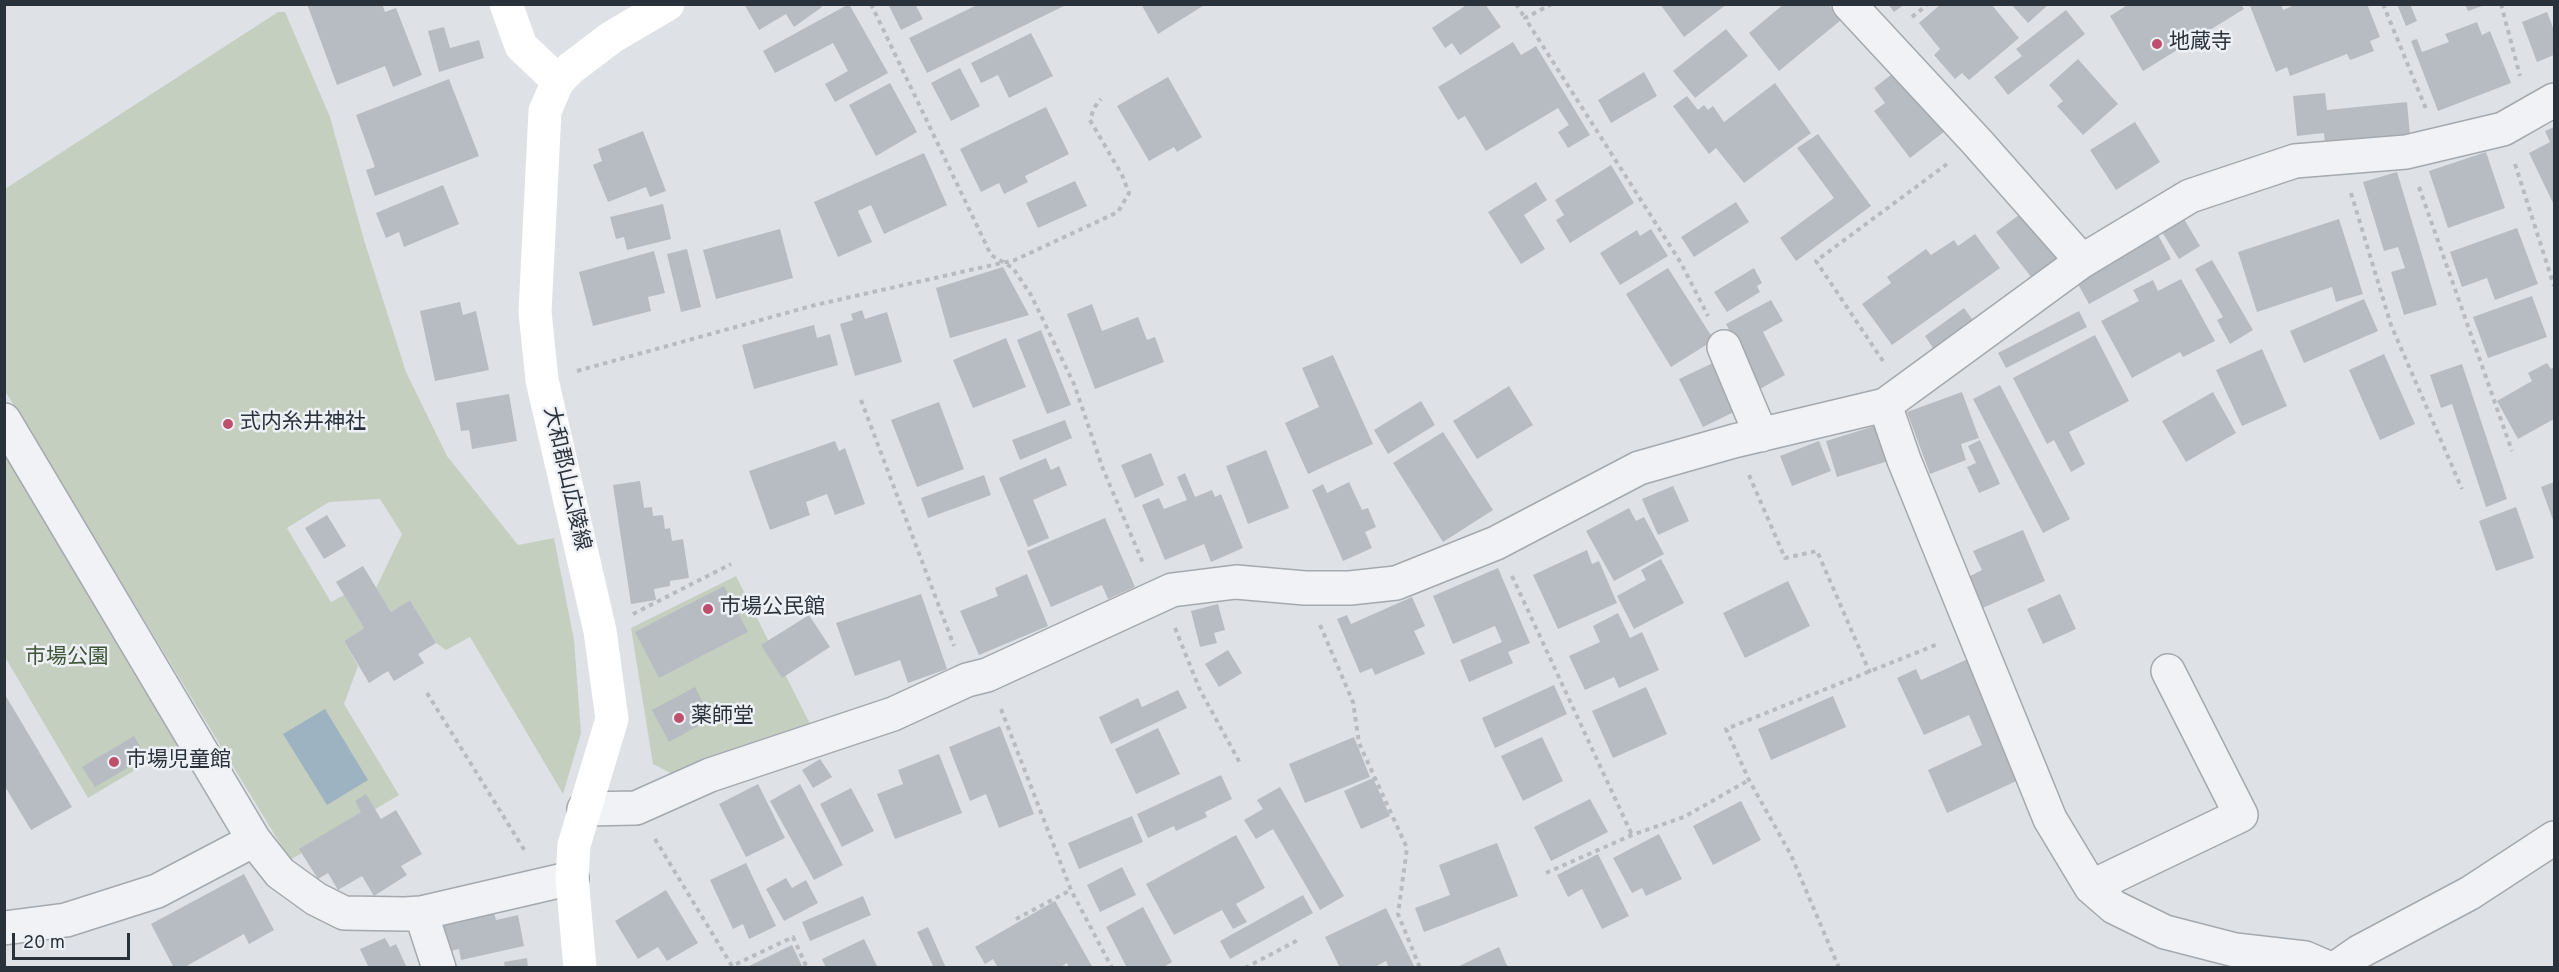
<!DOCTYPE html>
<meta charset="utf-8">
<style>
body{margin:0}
#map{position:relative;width:2559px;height:972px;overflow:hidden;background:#dee2e6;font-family:Overpass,sans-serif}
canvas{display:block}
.frame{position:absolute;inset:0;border:6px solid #29313b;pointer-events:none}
.scale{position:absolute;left:12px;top:933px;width:118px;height:27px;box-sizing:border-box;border:3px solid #29313b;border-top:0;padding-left:8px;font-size:18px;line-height:21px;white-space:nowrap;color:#29313b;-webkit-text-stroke:4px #edf0f4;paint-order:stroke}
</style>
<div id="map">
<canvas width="2559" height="972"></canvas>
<div class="frame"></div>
<div class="scale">20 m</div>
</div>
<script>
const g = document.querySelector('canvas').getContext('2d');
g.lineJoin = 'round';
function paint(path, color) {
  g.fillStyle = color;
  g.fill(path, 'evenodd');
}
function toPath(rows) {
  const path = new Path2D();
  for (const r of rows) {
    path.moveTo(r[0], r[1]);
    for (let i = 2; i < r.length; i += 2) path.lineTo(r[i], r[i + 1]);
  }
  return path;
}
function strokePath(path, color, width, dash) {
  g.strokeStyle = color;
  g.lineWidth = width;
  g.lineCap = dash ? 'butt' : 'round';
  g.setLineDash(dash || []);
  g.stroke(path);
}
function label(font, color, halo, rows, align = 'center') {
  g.font = font + ' Overpass,"Noto Sans JP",sans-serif';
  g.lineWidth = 5;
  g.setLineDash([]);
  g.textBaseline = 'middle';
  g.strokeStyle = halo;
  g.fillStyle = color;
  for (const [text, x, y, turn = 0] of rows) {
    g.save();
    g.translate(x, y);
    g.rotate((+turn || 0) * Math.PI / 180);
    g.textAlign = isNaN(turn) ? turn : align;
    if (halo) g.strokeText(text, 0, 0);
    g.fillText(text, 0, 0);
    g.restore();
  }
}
paint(toPath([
 [278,12,285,12,330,117,364,240,406,372,447,456,518,545,554,538,574,640,581,733,563,794,470,637,446,650,436,643,410,600,391,612,376,588,402,534,380,499,329,502,287,528,331,602,344,595,364,628,344,641,358,666,344,704,399,795,290,860,5,391,5,189],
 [4,450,179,744,88,798,5,657],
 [736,576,811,726,684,780,653,764,631,628]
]), '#c5cfc0');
paint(toPath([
 [325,709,368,780,327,805,283,734]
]), '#9db3c2');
paint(toPath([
 [307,4,382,4,385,12,396,8,422,75,393,87,385,66,337,85],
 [744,4,820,4,822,7,794,27,786,14,759,30],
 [849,4,888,73,835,102,825,84,848,71,833,43,775,73,763,51],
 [888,4,915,4,923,19,901,30],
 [1141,4,1206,4,1158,34],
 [1468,4,1485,4,1501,27,1460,55,1452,43,1445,48,1432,28],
 [1660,4,1727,4,1684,37],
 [1784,4,1828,4,1841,20,1779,71,1749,33],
 [1888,4,1905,4,1894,12],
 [1941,4,1991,4,2019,38,1969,80,1962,73,1955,79,1934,55,1940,49,1919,23],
 [2011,4,2049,4,2028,23],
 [2129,4,2241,4,2244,9,2143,71,2110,16],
 [2255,4,2281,4,2283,10,2297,4,2367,4,2380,37,2370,41,2374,51,2350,60,2347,54,2290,76,2287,67,2276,72,2250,6],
 [2397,4,2410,4,2417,21,2406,26],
 [2465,4,2485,4,2485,5,2468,11],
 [977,5,1066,5,927,73,909,38],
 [2066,10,2085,34,2008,95,1994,77,2022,56,2016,49],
 [2547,12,2554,30,2554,55,2537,62,2522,22],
 [2477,22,2482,35,2490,31,2511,83,2438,111,2411,41,2417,39,2422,52,2449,42,2445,34],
 [444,27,450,48,479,40,484,58,439,72,428,31],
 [1726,29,1748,56,1695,98,1673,71],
 [1031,33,1053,76,1009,98,998,75,981,83,971,63],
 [1513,42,1521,55,1536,46,1590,135,1568,148,1558,132,1569,125,1558,108,1486,151,1465,116,1458,120,1438,87],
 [2078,59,2118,104,2083,135,2057,106,2063,101,2049,85],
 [960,68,980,106,951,121,931,83],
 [1900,68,1953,125,1910,158,1874,111,1885,103,1874,88],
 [1644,72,1657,96,1611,123,1598,100],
 [1168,77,1202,137,1177,152,1174,147,1149,161,1117,106],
 [449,79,479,156,375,196,366,170,375,167,356,115],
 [890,83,917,132,876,156,849,105],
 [1775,83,1811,133,1744,183,1716,148,1709,154,1673,106,1687,96,1698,110,1704,105,1708,110,1713,106,1724,122],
 [2325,93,2327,110,2407,102,2410,135,2325,144,2324,133,2297,136,2293,96],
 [1046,107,1069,154,1025,176,1028,182,1004,194,999,183,981,192,960,149],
 [2135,122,2160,162,2116,190,2090,150],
 [2554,127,2554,205,2529,153,2550,142,2545,131],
 [643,131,666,191,650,197,646,187,608,202,593,165,602,161,598,149],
 [1818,134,1871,206,1796,261,1780,238,1834,198,1797,148],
 [2486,152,2505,208,2448,228,2429,171],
 [924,153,947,205,884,234,871,205,858,211,872,242,838,257,814,202],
 [1611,165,1634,203,1570,243,1556,220,1564,215,1555,200],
 [2397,172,2437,305,2404,315,2391,272,2405,268,2398,247,2384,251,2363,182],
 [1075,181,1087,206,1038,228,1026,203],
 [1536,182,1547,200,1524,215,1545,249,1521,264,1488,212],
 [443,185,459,224,404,247,399,232,386,238,376,213],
 [2000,190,2068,257,2035,282,1996,232,2019,215],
 [1736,202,1749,222,1694,257,1681,237],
 [663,204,671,239,627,250,624,237,616,239,610,217],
 [2184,219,2200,246,2179,259,2162,232],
 [2339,219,2363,294,2336,302,2332,287,2257,312,2238,252],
 [2517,228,2538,284,2495,300,2487,278,2462,287,2450,252],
 [780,229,793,278,716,299,703,250],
 [1651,229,1668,256,1620,285,1600,253,1637,230,1640,236],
 [2156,231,2171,259,2089,304,2074,277],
 [1975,234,2000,268,1892,345,1862,304,1891,283,1887,277,1926,249,1931,255,1954,240,1958,246],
 [687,249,701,307,681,312,667,254],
 [654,251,665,293,648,297,651,311,593,326,579,272],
 [2212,260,2253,330,2230,344,2217,320,2223,317,2195,269],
 [1003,267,1029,315,950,338,936,288],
 [1668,268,1714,340,1671,367,1626,294],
 [1754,268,1762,283,1757,286,1760,292,1727,312,1714,292],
 [2181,279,2215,341,2183,357,2180,352,2132,378,2101,321,2139,301,2133,290,2153,280,2158,291],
 [2532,296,2547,337,2488,358,2473,317],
 [2364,299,2378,331,2304,363,2290,331],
 [1771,300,1783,321,1763,332,1785,375,1760,389,1726,324],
 [460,302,463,315,476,311,489,370,435,381,420,311],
 [1092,304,1102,331,1138,317,1147,340,1155,337,1164,362,1095,389,1067,314],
 [1964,308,1975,323,1935,351,1925,336],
 [862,310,865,319,887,312,902,362,855,376,840,324,853,320,851,314],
 [2079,311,2087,327,2006,368,1998,353],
 [814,325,817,338,830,334,838,365,754,389,742,345],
 [1041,330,1071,405,1047,414,1017,340],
 [2095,335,2129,401,2069,432,2085,464,2071,472,2054,440,2047,444,2013,378],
 [1006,338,1026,387,973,408,953,360],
 [2262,349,2287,406,2242,426,2216,370],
 [2384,354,2415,424,2380,440,2349,370],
 [1333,355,1373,444,1308,474,1285,423,1319,407,1302,368],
 [1715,362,1738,410,1703,427,1679,379],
 [2547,363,2551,369,2554,367,2554,419,2518,439,2497,401,2532,381,2528,373],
 [2462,364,2507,499,2486,507,2452,404,2441,408,2430,375],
 [2000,385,2070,519,2043,533,1973,399],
 [1509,386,1533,425,1477,459,1453,421],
 [1962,392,1979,438,1961,444,1966,460,1930,474,1907,412],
 [2213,392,2236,433,2186,462,2162,421],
 [509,394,517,441,472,449,469,430,461,431,456,403],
 [1421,401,1435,425,1388,454,1374,430],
 [939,402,964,469,917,487,891,420],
 [1065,420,1072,438,1020,460,1012,440],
 [1878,425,1888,461,1837,477,1826,441],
 [1443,432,1493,510,1443,542,1393,463],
 [1980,440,2000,484,1979,493,1967,467,1976,463,1968,446],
 [835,441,839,451,845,448,865,504,835,515,827,494,806,502,810,515,770,530,749,471],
 [1819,441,1831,471,1792,486,1780,456],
 [1266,450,1289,508,1248,524,1226,466],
 [1151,453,1164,485,1135,498,1121,465],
 [1046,458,1051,470,1059,466,1067,485,1033,500,1049,538,1028,547,999,478],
 [1185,473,1195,497,1212,490,1215,497,1221,494,1243,548,1211,562,1204,544,1165,560,1142,505,1159,498,1164,509,1187,500,1177,477],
 [984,475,991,495,928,518,921,498],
 [640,481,644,508,652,507,653,516,663,515,665,529,670,528,672,541,683,539,689,578,670,581,670,586,654,589,656,600,631,604,613,485],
 [1349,482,1362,510,1368,508,1376,527,1365,532,1372,548,1343,561,1312,490,1323,484,1327,493],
 [2554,482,2554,523,2541,487],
 [1673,486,1689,521,1658,535,1642,499],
 [2516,507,2534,558,2496,571,2479,521],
 [1629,508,1636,521,1644,517,1664,554,1614,581,1586,531],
 [327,515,346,546,324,559,305,528],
 [1105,518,1135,587,1108,599,1102,585,1051,607,1027,551],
 [2023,530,2045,581,1980,609,1966,578,1982,570,1973,551],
 [1587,550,1592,564,1599,561,1617,603,1558,629,1533,575],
 [1661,559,1684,603,1634,629,1617,596,1646,580,1641,570],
 [363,566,391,612,410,600,436,643,418,654,424,663,394,681,388,671,369,683,344,641,364,628,336,582],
 [1498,568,1530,643,1508,652,1513,663,1469,682,1460,660,1502,642,1495,626,1453,644,1433,596],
 [1027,574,1048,626,979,655,960,611,998,596,995,588],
 [1788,581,1810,626,1745,658,1723,613],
 [724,586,748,632,659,678,635,632],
 [921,594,947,669,908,683,900,660,855,676,836,623],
 [2060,594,2076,629,2043,644,2027,609],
 [1412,597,1425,626,1414,631,1425,654,1375,675,1372,668,1360,673,1337,619,1347,615,1351,624],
 [1218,604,1225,630,1214,633,1217,643,1200,647,1191,611],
 [1618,613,1630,638,1642,632,1659,670,1619,688,1614,677,1585,690,1569,656,1600,642,1593,626],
 [809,615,830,647,782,678,761,645],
 [1228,650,1242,673,1219,687,1205,664],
 [1968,659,2023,778,1947,813,1928,770,1982,745,1969,715,1924,735,1897,678,1916,669,1921,680],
 [1554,685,1567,714,1495,748,1482,718],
 [695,687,709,714,696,721,698,726,669,742,652,710],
 [1646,687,1667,734,1613,758,1592,711],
 [1178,690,1187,708,1111,744,1099,717,1138,698,1142,707],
 [4,693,72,807,31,830,4,785],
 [1833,696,1846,727,1771,760,1758,729],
 [1000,726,1034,814,999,828,986,794,970,801,949,747],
 [1158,728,1180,774,1136,794,1115,749],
 [134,736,146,757,95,787,82,767],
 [1354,737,1370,777,1305,803,1289,764],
 [1542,737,1563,781,1523,801,1501,756],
 [939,754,962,813,895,839,877,794,903,784,898,770],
 [820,759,832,777,813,788,802,770],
 [1221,775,1232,799,1205,812,1207,817,1176,831,1174,826,1148,838,1137,814],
 [1373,778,1390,816,1361,829,1344,791],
 [758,784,785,838,746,857,719,804],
 [800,784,843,865,814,880,770,801],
 [1280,787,1344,896,1320,910,1273,829,1256,839,1244,820,1263,809,1257,800],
 [851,788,874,831,842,847,820,804],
 [366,794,381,819,396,810,422,854,401,866,407,875,374,896,362,876,338,890,328,873,318,879,299,849,361,812,355,801],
 [1590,799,1608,832,1551,861,1534,827],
 [1741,801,1761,840,1713,865,1693,826],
 [1132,816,1143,842,1079,869,1068,843],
 [1659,834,1682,879,1646,896,1642,888,1632,893,1613,858],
 [1236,835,1265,888,1236,904,1247,922,1233,929,1222,910,1174,935,1146,884],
 [1497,843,1518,896,1424,932,1415,908,1450,895,1439,865],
 [1598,854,1629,916,1602,929,1582,889,1568,897,1557,875],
 [746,863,776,926,749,939,743,924,733,929,710,880],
 [1122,867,1136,895,1100,912,1087,885],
 [244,874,274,930,249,944,244,934,183,968,174,968,151,924],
 [786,878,792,888,806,880,818,903,784,921,766,889],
 [666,890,698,943,667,961,658,947,638,959,615,921],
 [1303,895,1313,913,1230,959,1220,941],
 [863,896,871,915,810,941,802,922],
 [1055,901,1093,968,1069,968,1067,963,1059,968,998,968,993,959,985,964,975,947],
 [1143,907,1172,962,1162,968,1127,968,1106,927],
 [1386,908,1415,968,1389,968,1386,961,1373,968,1340,968,1325,937],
 [494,913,496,920,518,915,524,946,461,960,459,949,447,952,440,924],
 [928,927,946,968,934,968,917,932],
 [385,938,390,947,396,944,407,968,369,968,360,949],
 [864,939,878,968,826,968,822,959],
 [792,945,803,968,745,968],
 [1499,947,1508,968,1455,968],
 [527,958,528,968,505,968,504,962]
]), '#b6bcc2');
const street = toPath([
 [1849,4,1977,142,2082,261],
 [1724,347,1761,435],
 [1885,405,1904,460,2050,819,2091,887,2114,907,2165,932,2235,950,2305,958,2328,968],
 [4,420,254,840,280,873,316,899,344,913,405,914,421,913,572,878],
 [584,809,636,808,710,775,893,714,967,680,987,675,1172,590,1236,582,1305,588,1350,588,1396,583,1496,543,1639,468,1734,441,1885,405,2082,261,2190,196,2295,161,2406,152,2503,129,2554,100],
 [2091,887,2241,815,2168,671],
 [421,913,439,968],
 [4,928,66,920,157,891,254,840],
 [2336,968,2359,952,2470,893,2554,838]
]);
strokePath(street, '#a4a9af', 36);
strokePath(toPath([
 [871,4,991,255,1013,268,1031,295,1074,384,1103,469,1143,563],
 [1516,4,1525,18],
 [1552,4,1525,18,1681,263,1708,316],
 [2383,4,2426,109],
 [2501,4,2520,76],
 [1912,17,1928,4],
 [2515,164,2554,286],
 [2419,187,2512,451],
 [2351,193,2391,325,2462,489],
 [1883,361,1816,261,1947,164],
 [577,371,815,305,1015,260,1118,212,1129,193,1122,175,1090,120,1094,108,1101,99],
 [861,400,954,646],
 [1749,475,1785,558,1817,551,1870,673],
 [1512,576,1632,835],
 [633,614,731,564],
 [1320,625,1353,702,1359,743,1407,848,1398,914,1420,968],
 [1175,628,1200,690,1240,763],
 [427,693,525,851],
 [1001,709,1071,890,1112,968],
 [655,839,732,966,793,937,807,968],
 [1546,873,1632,835,1684,817,1749,780],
 [1016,919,1071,890],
 [1245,968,1300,939],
 [1839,968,1791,855,1749,780,1726,729,1938,644]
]), '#b8bcc1', 4, [4.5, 4.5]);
strokePath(street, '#f0f2f5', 33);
strokePath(toPath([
 [506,4,521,46,558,81],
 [580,968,572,878,574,845,612,719,600,631,542,380,535,312,545,111,558,81,571,68,612,37,668,4]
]), '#fff', 33);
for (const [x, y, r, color] of [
 [2157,44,6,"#bd506c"],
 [228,424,6,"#bd506c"],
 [708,609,6,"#bd506c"],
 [679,718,6,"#bd506c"],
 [114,762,6,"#bd506c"]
]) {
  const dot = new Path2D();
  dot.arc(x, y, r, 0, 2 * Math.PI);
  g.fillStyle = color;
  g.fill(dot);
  strokePath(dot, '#edf0f4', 2);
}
label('21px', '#29313b', '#edf0f4', [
 ["地蔵寺",2169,44],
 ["式内糸井神社",240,424],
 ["市場公民館",720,609],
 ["薬師堂",691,718],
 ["市場児童館",126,762]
], 'left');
label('21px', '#29313b', '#edf0f4', [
 ["大和郡山広陵線",565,479,77]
]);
label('21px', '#405538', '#edf0f4', [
 ["市場公園",67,659]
]);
</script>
